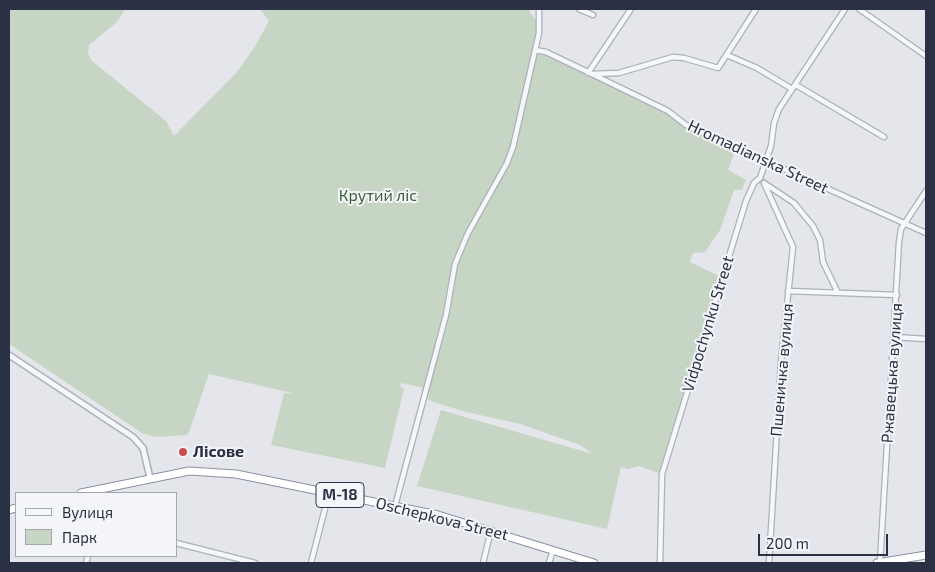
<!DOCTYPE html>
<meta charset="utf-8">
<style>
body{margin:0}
#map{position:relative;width:935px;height:572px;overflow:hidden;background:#e4e6eb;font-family:"Exo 2",sans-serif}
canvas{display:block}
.frame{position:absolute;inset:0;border:10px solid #2b3144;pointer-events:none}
.legend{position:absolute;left:15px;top:492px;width:162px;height:65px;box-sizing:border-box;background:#f3f5f9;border:1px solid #a3a7b1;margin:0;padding:6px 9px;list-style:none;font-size:15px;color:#2b3144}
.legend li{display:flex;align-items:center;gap:10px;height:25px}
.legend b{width:25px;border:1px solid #a3a7b1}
.scale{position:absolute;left:758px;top:534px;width:130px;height:22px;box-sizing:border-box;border:2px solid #2b3144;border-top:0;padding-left:6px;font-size:15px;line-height:18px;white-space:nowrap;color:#2b3144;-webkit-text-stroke:4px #f3f5f9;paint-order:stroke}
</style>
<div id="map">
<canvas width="935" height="572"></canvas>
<div class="frame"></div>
<ul class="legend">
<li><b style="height:6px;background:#f6f7fa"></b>Вулиця</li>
<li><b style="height:14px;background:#c7d5c5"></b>Парк</li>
</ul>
<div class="scale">200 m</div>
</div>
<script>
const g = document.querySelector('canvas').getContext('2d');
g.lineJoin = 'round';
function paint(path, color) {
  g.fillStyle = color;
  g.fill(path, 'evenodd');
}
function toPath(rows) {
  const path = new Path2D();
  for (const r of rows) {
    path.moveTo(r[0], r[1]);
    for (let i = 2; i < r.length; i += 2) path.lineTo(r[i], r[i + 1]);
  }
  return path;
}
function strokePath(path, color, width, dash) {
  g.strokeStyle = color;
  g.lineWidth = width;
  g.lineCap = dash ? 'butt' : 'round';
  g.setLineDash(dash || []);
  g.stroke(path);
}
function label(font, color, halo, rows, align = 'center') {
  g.font = font + ' "Exo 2",sans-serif';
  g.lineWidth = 4;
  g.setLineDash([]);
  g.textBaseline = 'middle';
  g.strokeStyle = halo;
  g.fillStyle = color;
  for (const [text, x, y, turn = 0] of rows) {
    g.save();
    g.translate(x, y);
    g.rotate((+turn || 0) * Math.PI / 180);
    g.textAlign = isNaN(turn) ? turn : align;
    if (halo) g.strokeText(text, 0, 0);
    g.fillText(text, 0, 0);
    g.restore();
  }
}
paint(toPath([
 [9,9,125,9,117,22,89,45,88,53,91,60,166,121,174,136,237,72,254,48,269,21,260,9,528,9,537,22,535,49,542,49,583,73,597,76,736,148,728,170,746,180,742,190,734,190,720,230,705,252,693,253,690,262,719,276,710,310,692,360,688,389,675,433,665,454,662,474,639,466,628,469,621,467,607,529,417,486,441,410,593,454,580,445,520,424,462,411,428,400,429,389,401,383,400,387,404,388,385,468,271,445,284,393,296,394,209,374,188,435,155,437,142,433,9,344]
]), '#c7d5c5');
const minor = toPath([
 [579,9,593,15],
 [859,9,926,56],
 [535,50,546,52,592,74,619,73,673,57,684,58,718,68,756,9],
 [727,55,757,68,792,89],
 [588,73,631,9],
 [592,74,668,111,686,125,926,233],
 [796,85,884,137],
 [760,178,771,146,774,123,779,109,845,9],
 [764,183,793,247,781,362,769,563],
 [764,183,794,203,813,226,820,240,823,262,837,291],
 [788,291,897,295],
 [894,337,926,339],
 [395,506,446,315,455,264,468,233,507,163,513,147,539,33,539,9],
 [176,543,255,563],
 [86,563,88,556],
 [311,563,329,493],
 [483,563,491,530],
 [549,563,553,550],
 [660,563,662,474,746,201,754,183,760,178],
 [880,563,899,242,901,229,926,191]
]);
const tertiary = toPath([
 [9,355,133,437,143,448,150,478]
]);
const trunk = toPath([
 [81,493,189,471,236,474,438,515,594,563],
 [9,510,16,508],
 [877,563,926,555]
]);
strokePath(minor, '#acb0b9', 7);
strokePath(tertiary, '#acb0b9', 8);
strokePath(trunk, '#8b91a2', 9);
strokePath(minor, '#f6f7fa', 4.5);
strokePath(tertiary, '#f6f7fa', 5);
strokePath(trunk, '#fff', 7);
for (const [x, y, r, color] of [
 [183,452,5,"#ce4b4f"]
]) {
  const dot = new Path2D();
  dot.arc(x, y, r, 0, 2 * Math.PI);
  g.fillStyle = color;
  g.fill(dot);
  strokePath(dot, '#f3f5f9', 2);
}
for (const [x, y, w] of [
 [340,495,48]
]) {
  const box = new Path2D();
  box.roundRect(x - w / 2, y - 12.5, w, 25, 4);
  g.fillStyle = '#f3f5f9';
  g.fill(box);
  strokePath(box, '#2b3144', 1);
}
label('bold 15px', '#2b3144', null, [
 ["М-18",340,495]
]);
label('16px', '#2b3144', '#f3f5f9', [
 ["Hromadianska Street",758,157,25],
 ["Vidpochynku Street",708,324,-73],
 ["Пшеничка вулиця",782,370,-85],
 ["Ржавецька вулиця",892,373,-86],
 ["Oschepkova Street",442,519,14]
]);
label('16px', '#3b6038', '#f3f5f9', [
 ["Крутий ліс",378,196]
]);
label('bold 16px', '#2b3144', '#f3f5f9', [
 ["Лісове",193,452]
], 'left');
</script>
